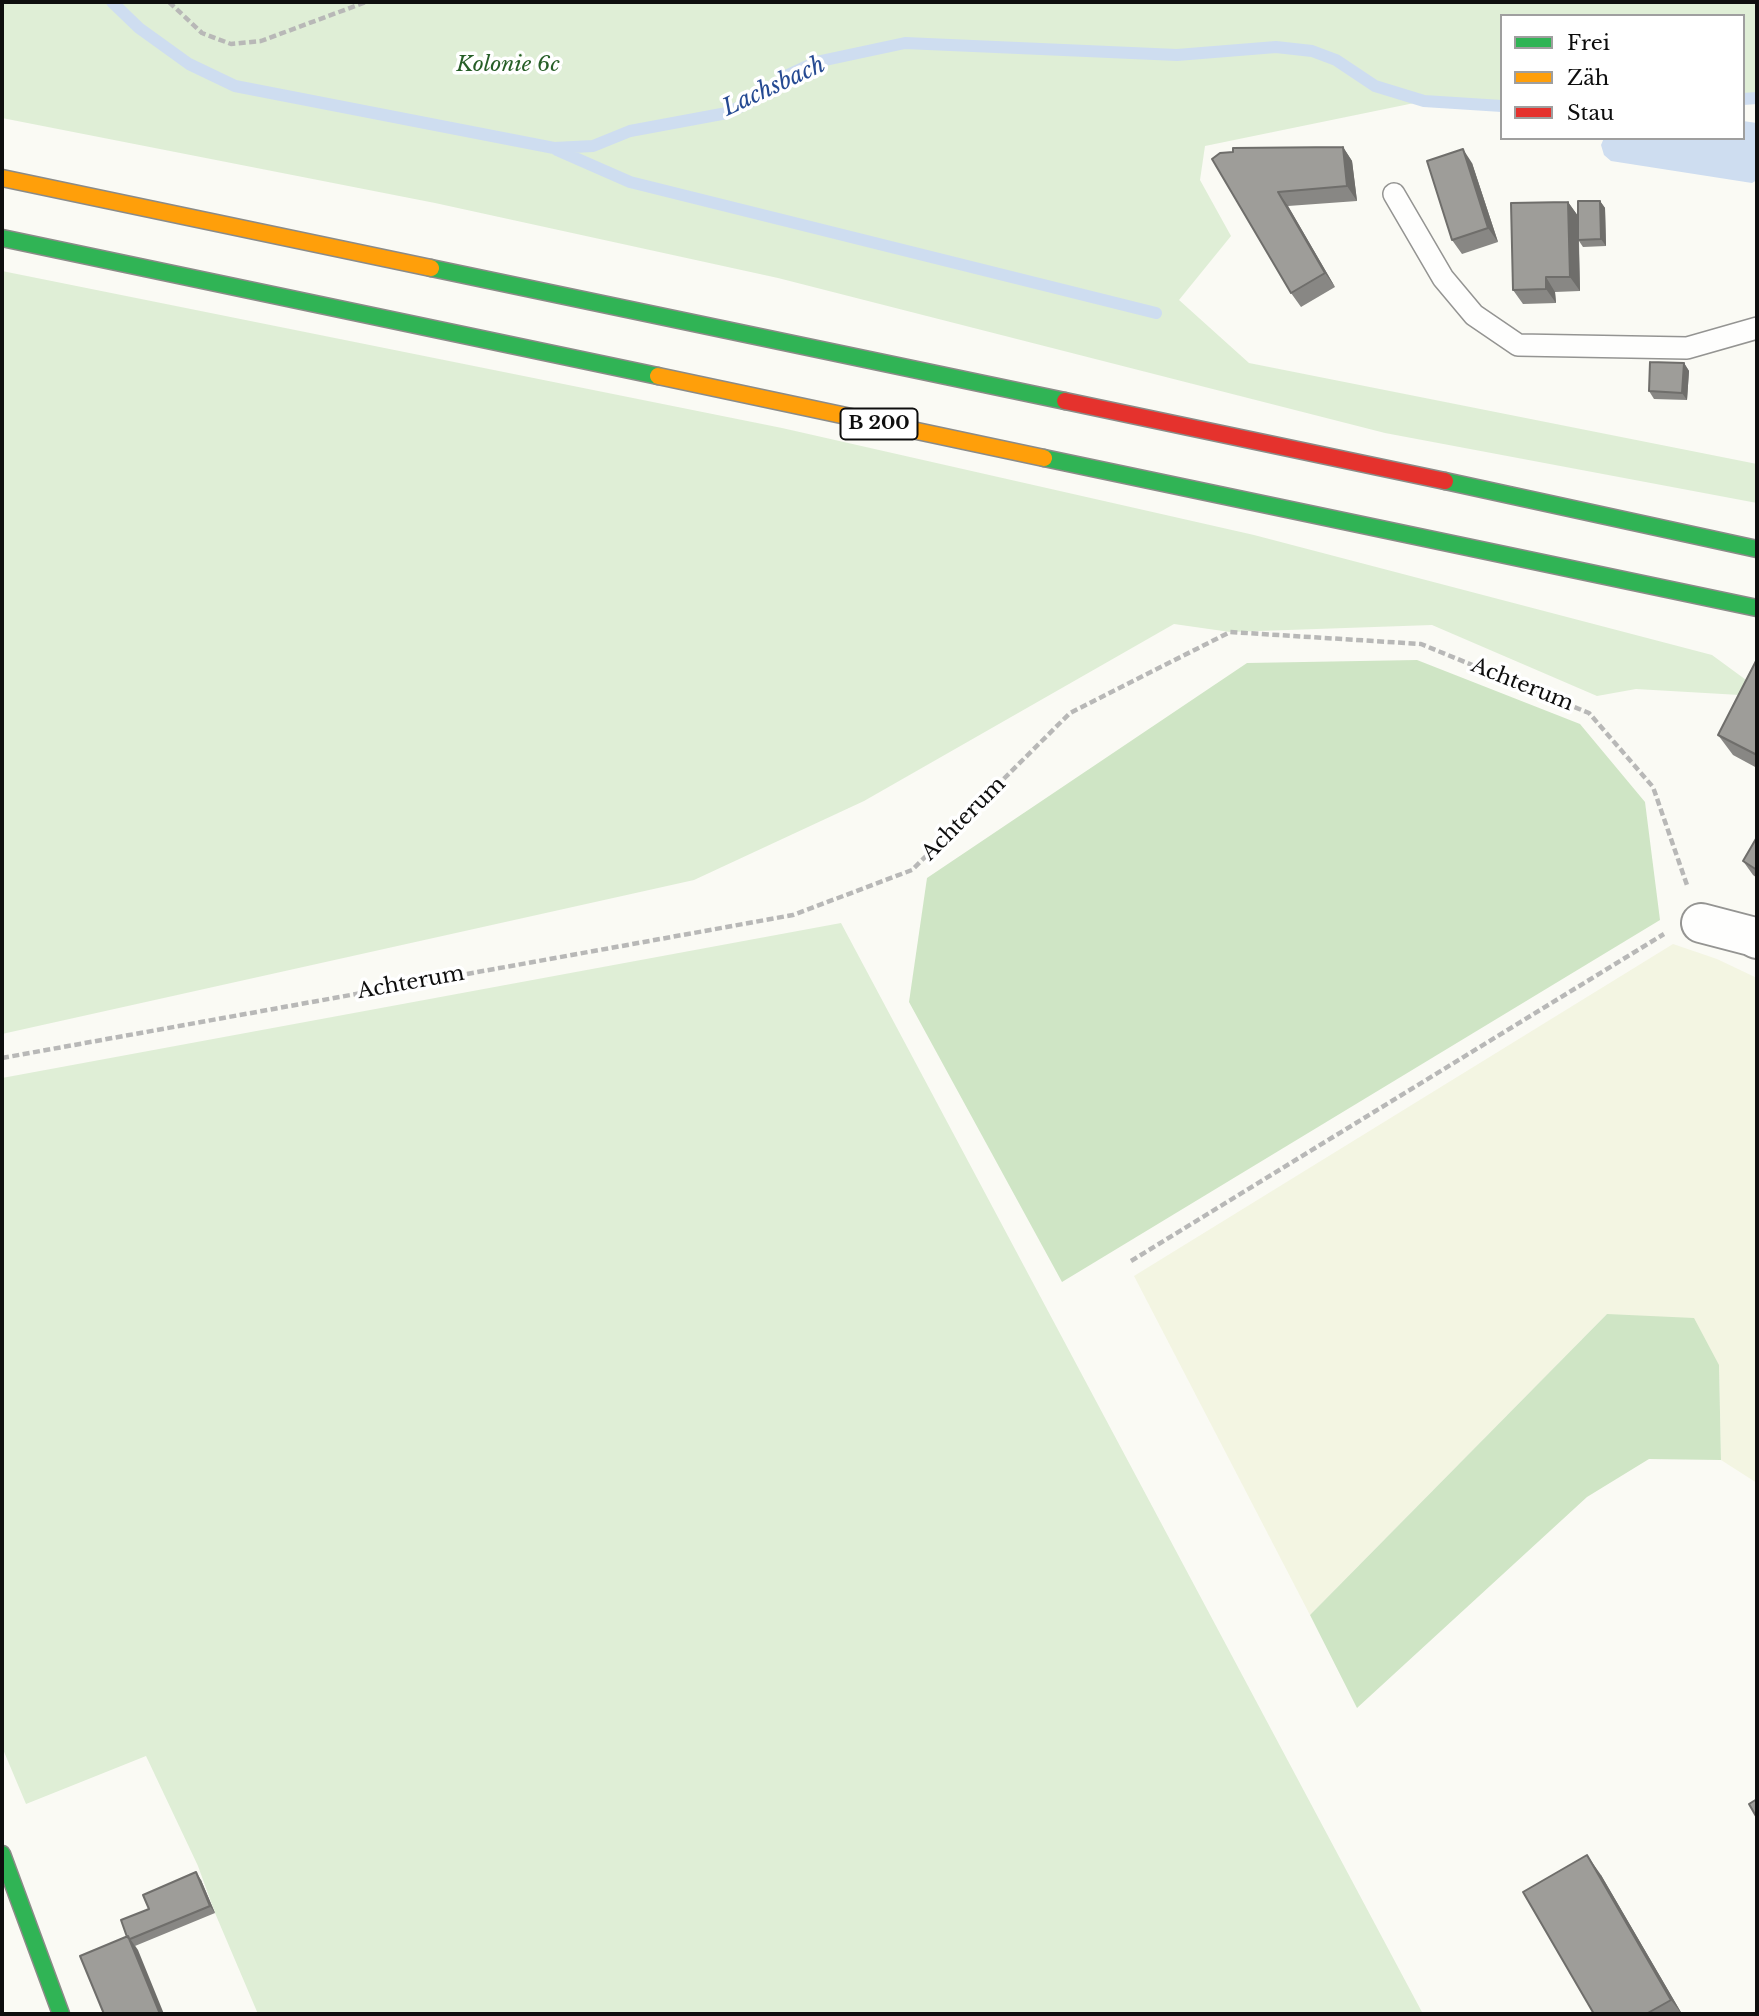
<!DOCTYPE html>
<meta charset="utf-8">
<style>
body{margin:0}
#map{position:relative;width:1759px;height:2016px;overflow:hidden;background:#fafaf4;font-family:"Libre Baskerville",serif}
canvas{display:block}
.frame{position:absolute;inset:0;border:4px solid #0e0e0e;pointer-events:none}
.legend{position:absolute;left:1500px;top:14px;width:245px;height:126px;box-sizing:border-box;background:#fff;border:2px solid #9f9f9f;margin:0;padding:9px 12px;list-style:none;font-size:21px;color:#0e0e0e}
.legend li{display:flex;align-items:center;gap:14px;height:35px}
.legend b{width:35px;border:2px solid #9f9f9f}
</style>
<div id="map">
<canvas width="1759" height="2016"></canvas>
<div class="frame"></div>
<ul class="legend">
<li><b style="height:9px;background:#30b455"></b>Frei</li>
<li><b style="height:9px;background:#ff9f0a"></b>Zäh</li>
<li><b style="height:9px;background:#e5322d"></b>Stau</li>
</ul>
</div>
<script>
const g = document.querySelector('canvas').getContext('2d');
g.lineJoin = 'round';
function paint(path, color) {
  g.fillStyle = color;
  g.fill(path, 'evenodd');
}
function toPath(rows) {
  const path = new Path2D();
  for (const r of rows) {
    path.moveTo(r[0], r[1]);
    for (let i = 2; i < r.length; i += 2) path.lineTo(r[i], r[i + 1]);
  }
  return path;
}
function strokePath(path, color, width, dash) {
  g.strokeStyle = color;
  g.lineWidth = width;
  g.lineCap = dash ? 'butt' : 'round';
  g.setLineDash(dash || []);
  g.stroke(path);
}
function label(font, color, halo, rows, align = 'center') {
  g.font = font + ' "Libre Baskerville",serif';
  g.lineWidth = 7;
  g.setLineDash([]);
  g.textBaseline = 'middle';
  g.strokeStyle = halo;
  g.fillStyle = color;
  for (const [text, x, y, turn = 0] of rows) {
    g.save();
    g.translate(x, y);
    g.rotate((+turn || 0) * Math.PI / 180);
    g.textAlign = isNaN(turn) ? turn : align;
    if (halo) g.strokeText(text, 0, 0);
    g.fillText(text, 0, 0);
    g.restore();
  }
}
paint(toPath([
 [1673,944,1717,959,1757,978,1757,1483,1721,1460,1719,1365,1607,1314,1310,1615,1134,1276]
]), '#f3f5e2');
paint(toPath([
 [2,2,1757,2,1757,98,1743,99,1743,16,1502,16,1502,106,1424,101,1205,146,1200,180,1231,236,1179,300,1249,363,1757,464,1757,503,1385,433,778,278,435,203,2,118],
 [2,271,782,428,1254,535,1712,655,1757,688,1757,696,1636,689,1597,696,1432,625,1230,632,1174,624,864,801,694,880,2,1034],
 [841,923,1423,2014,258,2014,215,1913,198,1866,146,1756,26,1804,2,1747,2,1078]
]), '#dfeed6');
paint(toPath([
 [1417,660,1580,724,1645,802,1660,920,1062,1282,909,1002,927,878,1247,663],
 [1607,1314,1694,1318,1719,1365,1721,1460,1649,1459,1587,1497,1357,1708,1310,1615]
]), '#cfe5c5');
paint(toPath([
 [1743,121,1757,123,1757,180,1752,183,1611,161,1604,155,1601,145,1604,138,1743,138]
]), '#ceddf0');
strokePath(toPath([
 [112,2,139,28,189,64,235,86,554,148,593,146,630,131,727,113,758,98,788,75,816,62,905,43,1177,55,1276,47,1312,51,1336,60,1375,86,1424,101,1502,106],
 [1743,99,1757,98],
 [557,150,630,182,1156,313]
]), '#ceddf0', 12);
const lane = toPath([
 [1394,194,1443,278,1474,315,1518,345,1687,348,1757,328]
]);
const street = toPath([
 [1701,923,1751,936,1757,939]
]);
const fast = toPath([
 [2,238,658,376],
 [431,268,1065,401],
 [1044,458,1757,608],
 [1445,481,1757,549],
 [2,1854,61,2014]
]);
const slow = toPath([
 [2,178,431,268],
 [658,376,1044,458]
]);
const jam = toPath([
 [1065,401,1445,481]
]);
strokePath(lane, '#949492', 24);
strokePath(street, '#949492', 42);
strokePath(fast, '#8b8b88', 19);
strokePath(slow, '#8b8b88', 19);
strokePath(jam, '#8b8b88', 19);
strokePath(toPath([
 [169,2,202,33,231,44,261,41,366,2],
 [2,1058,793,915,912,870,1070,713,1230,632,1421,644,1589,713,1653,787,1688,888],
 [1131,1261,1664,934]
]), '#b8b8b7', 4.5, [7, 3.5]);
strokePath(lane, '#fefefd', 21);
strokePath(street, '#fefefd', 38);
strokePath(fast, '#30b455', 16);
strokePath(slow, '#ff9f0a', 16);
strokePath(jam, '#e5322d', 16);
paint(toPath([
 [1343,147,1352,161,1357,201,1288,206,1335,287,1301,307,1291,293,1233,152],
 [1472,163,1498,242,1462,254,1452,240],
 [1600,201,1605,208,1606,246,1583,247,1579,241,1580,291,1555,292,1556,303,1523,304,1513,290,1568,202,1578,216],
 [1684,363,1689,371,1687,400,1654,399,1649,391],
 [1757,659,1757,768,1733,755,1718,735],
 [1757,837,1757,878,1753,875,1743,861],
 [1601,1875,1682,2014,1594,2014],
 [201,1880,215,1913,135,1946,138,1950,127,1937,149,1909]
]), '#888784');
paint(toPath([
 [1343,147,1352,161,1357,201,1347,186],
 [1463,149,1472,163,1498,242,1488,228],
 [1278,192,1288,206,1335,287,1325,273],
 [1600,201,1605,208,1606,246,1601,239],
 [1568,202,1578,216,1580,291,1570,277],
 [1546,277,1555,292,1556,303,1546,289],
 [1684,363,1689,371,1687,400,1682,393],
 [1587,1855,1601,1875,1682,2014,1671,2000],
 [196,1872,201,1880,215,1913,210,1906],
 [128,1936,138,1950,164,2014,160,2014]
]), '#6f6e6b');
const building = toPath([
 [1343,147,1347,186,1278,192,1325,273,1291,293,1212,159,1220,153,1233,152,1233,148,1343,147],
 [1463,149,1488,228,1452,240,1427,161,1463,149],
 [1578,201,1600,201,1601,239,1578,240,1578,201],
 [1568,202,1570,277,1546,277,1546,289,1513,290,1511,203,1568,202],
 [1650,362,1684,363,1682,393,1649,391,1650,362],
 [1757,659,1757,755,1718,735,1757,659],
 [1757,837,1757,870,1743,861,1757,837],
 [1757,1799,1757,1818,1749,1804,1757,1799],
 [1587,1855,1671,2000,1646,2014,1594,2014,1523,1892,1587,1855],
 [196,1872,210,1906,130,1939,127,1937,121,1920,149,1909,143,1895,196,1872],
 [128,1936,160,2014,104,2014,80,1956,128,1936]
]);
paint(building, '#9e9d99');
strokePath(building, '#6f6e6b', 2);
for (const [x, y, w] of [
 [879,424,77]
]) {
  const box = new Path2D();
  box.roundRect(x - w / 2, y - 15.5, w, 31, 5);
  g.fillStyle = '#fff';
  g.fill(box);
  strokePath(box, '#0e0e0e', 2);
}
label('bold 19px', '#0e0e0e', null, [
 ["B 200",879,424]
]);
label('italic 21px', '#265e27', '#fff', [
 ["Kolonie 6c",508,65]
]);
label('21px', '#0e0e0e', '#fff', [
 ["Achterum",1522,685,22],
 ["Achterum",964,819,-45],
 ["Achterum",411,983,-10]
]);
label('italic 23px', '#254a92', '#fff', [
 ["Lachsbach",774,87,-25]
]);
</script>
